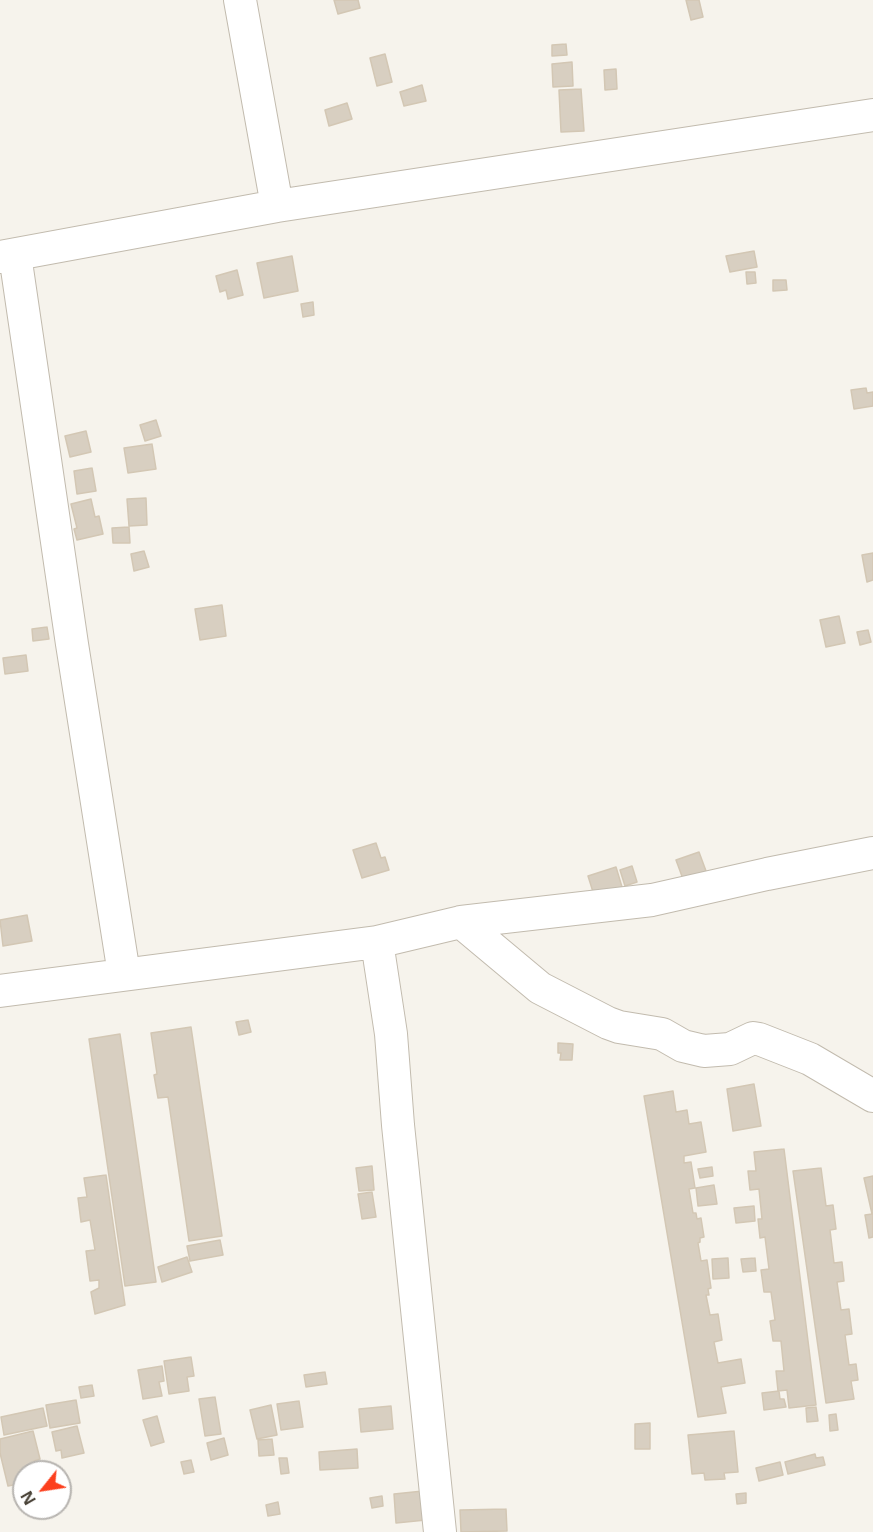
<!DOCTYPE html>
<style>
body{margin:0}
#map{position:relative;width:873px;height:1532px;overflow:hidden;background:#f6f3ec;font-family:"Open Sans",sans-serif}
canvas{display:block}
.north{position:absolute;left:12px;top:1460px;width:60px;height:60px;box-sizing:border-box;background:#fff;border:2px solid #b7b4b0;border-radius:50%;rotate:240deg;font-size:16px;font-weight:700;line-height:24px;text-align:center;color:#4b4439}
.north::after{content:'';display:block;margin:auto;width:21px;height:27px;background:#fc3f1d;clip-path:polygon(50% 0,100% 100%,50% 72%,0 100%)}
</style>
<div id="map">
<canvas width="873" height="1532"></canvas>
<div class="north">N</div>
</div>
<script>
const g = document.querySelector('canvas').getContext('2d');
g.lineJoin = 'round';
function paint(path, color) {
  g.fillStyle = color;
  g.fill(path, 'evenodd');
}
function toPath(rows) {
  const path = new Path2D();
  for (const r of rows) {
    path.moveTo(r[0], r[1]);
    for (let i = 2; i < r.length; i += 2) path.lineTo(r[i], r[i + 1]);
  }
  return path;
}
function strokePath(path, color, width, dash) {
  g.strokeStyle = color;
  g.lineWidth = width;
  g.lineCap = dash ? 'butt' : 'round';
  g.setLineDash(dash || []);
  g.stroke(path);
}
const building = toPath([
 [334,0,358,0,360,8,338,14,334,0],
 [686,0,699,0,703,17,691,20,686,0],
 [566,44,567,55,552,56,552,45,566,44],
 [385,54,392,82,377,86,370,58,385,54],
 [572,62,573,86,553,87,552,64,572,62],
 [616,69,617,89,605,90,604,70,616,69],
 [422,85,426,101,404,106,400,92,422,85],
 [581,89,584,131,561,132,559,90,581,89],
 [347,103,352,119,329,126,325,110,347,103],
 [754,251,757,267,730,272,726,256,754,251],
 [292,256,298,291,264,298,257,263,292,256],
 [237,270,243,295,228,299,226,290,220,292,216,276,237,270],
 [746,272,755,272,756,283,747,284,746,272],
 [773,280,786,280,787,290,773,291,773,280],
 [313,302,314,315,303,317,301,304,313,302],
 [866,388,867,393,873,392,873,406,854,409,851,390,866,388],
 [156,420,161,436,145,441,140,425,156,420],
 [86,431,91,452,70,457,65,436,86,431],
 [152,444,156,469,128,473,124,448,152,444],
 [92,468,96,491,77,494,74,471,92,468],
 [146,498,147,525,129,526,127,499,146,498],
 [91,499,95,517,99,516,103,534,77,540,74,529,77,528,71,504,91,499],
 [129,527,130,543,113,543,112,528,129,527],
 [144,551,149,567,134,571,131,554,144,551],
 [873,553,873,580,867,582,862,555,873,553],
 [222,605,226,636,200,640,195,609,222,605],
 [839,616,845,643,826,647,820,620,839,616],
 [47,627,49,639,33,641,32,629,47,627],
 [868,630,871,642,860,645,857,632,868,630],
 [26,655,28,671,5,674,3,658,26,655],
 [376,843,381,858,385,857,389,870,362,878,353,850,376,843],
 [699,852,706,871,683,879,676,860,699,852],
 [632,866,637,882,625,886,620,870,632,866],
 [616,867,622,887,594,895,588,876,616,867],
 [27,915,32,941,3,946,0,920,27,915],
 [248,1020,251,1032,239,1035,236,1022,248,1020],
 [191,1027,222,1236,189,1241,168,1097,158,1098,154,1075,157,1074,151,1033,191,1027],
 [120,1034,156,1282,125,1286,89,1039,120,1034],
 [558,1043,573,1044,572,1060,560,1060,561,1053,558,1053,558,1043],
 [754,1084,761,1126,733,1131,727,1089,754,1084],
 [673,1091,676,1112,687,1110,689,1124,701,1122,706,1152,684,1156,684,1163,691,1162,695,1188,689,1189,693,1213,696,1213,697,1219,701,1218,704,1237,700,1238,700,1242,698,1243,701,1261,707,1260,711,1288,708,1289,709,1295,706,1295,710,1315,718,1314,722,1340,714,1342,718,1363,741,1359,745,1383,721,1387,726,1413,698,1417,644,1096,673,1091],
 [784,1149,816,1405,789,1408,787,1390,778,1391,776,1371,784,1371,781,1341,773,1341,770,1321,775,1320,771,1292,764,1292,761,1270,769,1269,765,1237,760,1238,758,1219,762,1219,759,1189,750,1190,748,1171,756,1171,754,1152,784,1149],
 [372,1166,374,1190,359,1191,356,1168,372,1166],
 [712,1167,713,1176,700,1178,698,1169,712,1167],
 [821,1168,826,1206,833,1205,836,1229,830,1230,834,1263,842,1262,844,1281,837,1282,841,1310,849,1309,852,1334,845,1335,849,1365,856,1364,858,1380,851,1381,854,1399,826,1403,793,1171,821,1168],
 [106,1175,125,1305,95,1314,91,1292,99,1288,99,1280,90,1281,86,1251,95,1250,90,1220,81,1222,78,1198,87,1197,84,1178,106,1175],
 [873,1176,873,1237,869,1238,865,1215,872,1214,864,1178,873,1176],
 [714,1185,717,1204,698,1206,696,1188,714,1185],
 [372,1192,376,1217,362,1219,358,1194,372,1192],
 [754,1206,755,1221,736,1223,734,1208,754,1206],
 [220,1240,223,1255,190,1261,187,1246,220,1240],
 [187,1257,192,1272,162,1282,158,1267,187,1257],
 [728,1258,729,1278,713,1279,712,1259,728,1258],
 [755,1258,756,1271,743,1272,741,1259,755,1258],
 [191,1357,194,1376,187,1377,189,1391,169,1394,164,1361,191,1357],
 [162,1366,164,1381,159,1382,162,1396,143,1399,138,1370,162,1366],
 [325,1372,327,1384,306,1387,304,1375,325,1372],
 [92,1385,94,1396,81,1398,79,1387,92,1385],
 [779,1391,780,1399,784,1399,786,1407,764,1410,762,1393,779,1391],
 [215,1397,221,1434,205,1436,199,1399,215,1397],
 [76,1400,80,1423,50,1428,46,1405,76,1400],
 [299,1401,303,1427,281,1430,277,1404,299,1401],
 [271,1405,277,1435,257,1439,250,1410,271,1405],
 [391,1406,393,1429,361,1432,359,1409,391,1406],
 [816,1407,818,1421,807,1422,806,1408,816,1407],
 [43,1408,47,1426,4,1435,1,1417,43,1408],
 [836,1414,838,1430,830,1431,829,1415,836,1414],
 [157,1416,164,1442,151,1446,143,1420,157,1416],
 [650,1423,650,1449,635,1449,635,1424,650,1423],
 [77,1426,84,1453,62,1458,61,1450,56,1451,52,1432,77,1426],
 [33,1431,40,1459,34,1461,36,1472,24,1472,24,1483,8,1486,0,1453,0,1439,33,1431],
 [734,1431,738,1472,724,1473,725,1479,705,1480,704,1473,692,1474,688,1435,734,1431],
 [224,1438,228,1455,211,1460,207,1443,224,1438],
 [272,1439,274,1455,259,1456,258,1440,272,1439],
 [357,1449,358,1468,320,1470,319,1452,357,1449],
 [815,1454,816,1458,823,1457,825,1465,788,1474,785,1462,815,1454],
 [279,1458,287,1458,289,1473,281,1474,279,1458],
 [191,1460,194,1472,184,1474,181,1462,191,1460],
 [780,1462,783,1475,759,1481,756,1468,780,1462],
 [423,1491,426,1520,396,1523,394,1494,423,1491],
 [746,1493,746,1503,737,1504,736,1494,746,1493],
 [382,1496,383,1506,372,1508,370,1498,382,1496],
 [278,1502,280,1514,268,1516,266,1505,278,1502],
 [506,1509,507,1531,461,1532,460,1510,506,1509]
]);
paint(building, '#d8cfc1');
strokePath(building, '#d3c7b4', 1.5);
const minor = toPath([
 [277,206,873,115],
 [15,255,72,644,124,974],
 [0,257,277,206,240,0],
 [461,922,540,988,608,1023,619,1027,662,1034,683,1046,704,1051,730,1049,753,1038,759,1039,810,1059,873,1096],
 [377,942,391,1034,398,1125,440,1532],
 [0,991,377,942,461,922,652,900,767,874,873,853]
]);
strokePath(minor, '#c2bbae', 34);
strokePath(minor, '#fff', 32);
</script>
